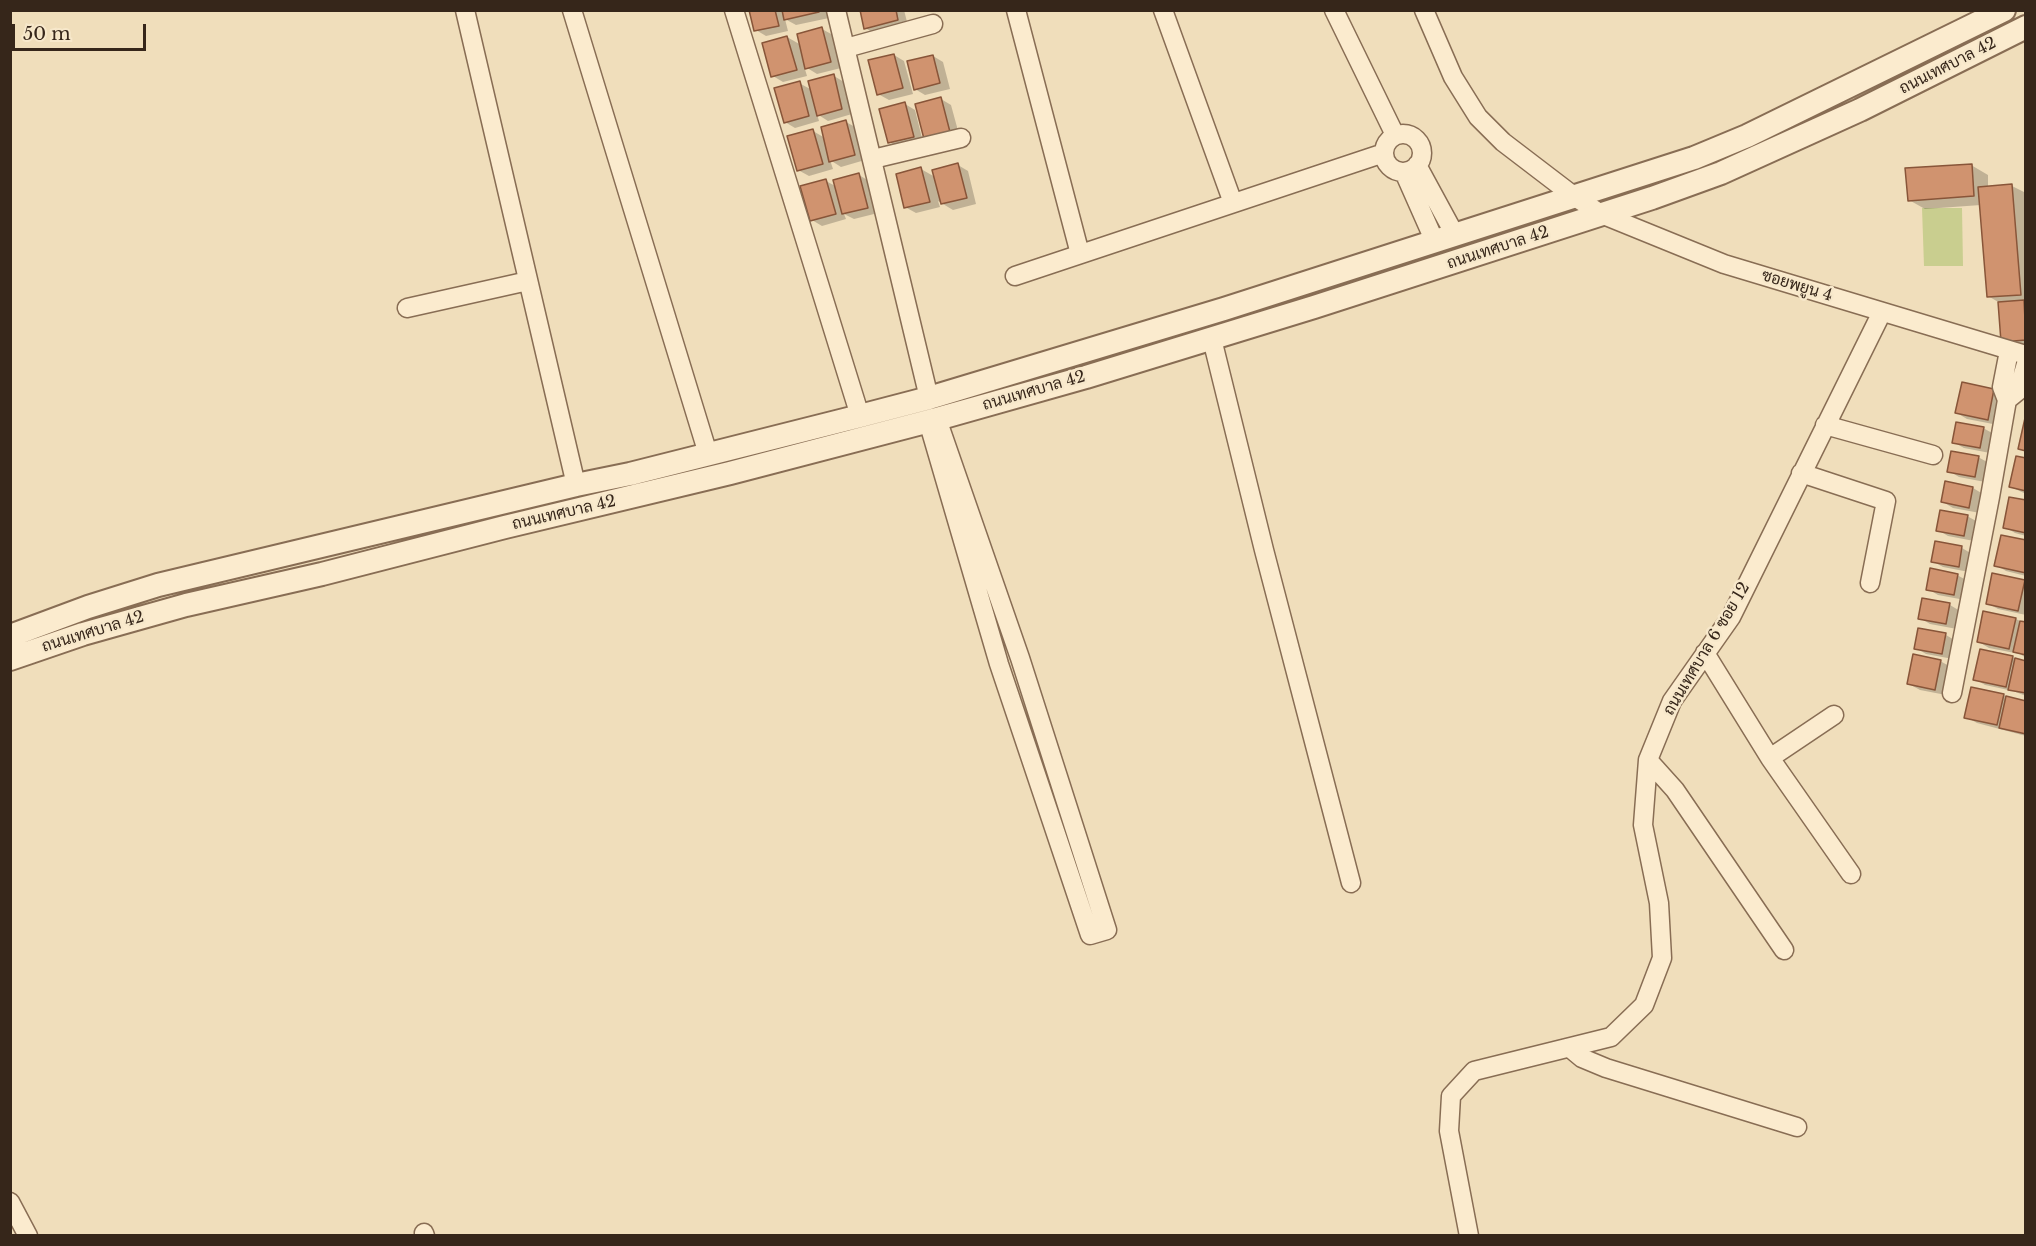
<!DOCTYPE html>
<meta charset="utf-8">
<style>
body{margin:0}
#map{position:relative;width:2036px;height:1246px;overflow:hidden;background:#f0debb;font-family:"Libre Baskerville",serif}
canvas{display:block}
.frame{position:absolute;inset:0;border:12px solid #36261a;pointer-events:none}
.scale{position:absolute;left:12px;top:24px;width:134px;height:27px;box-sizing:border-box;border:3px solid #36261a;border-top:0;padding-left:8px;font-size:18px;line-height:21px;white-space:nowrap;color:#36261a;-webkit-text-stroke:4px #f7e8cb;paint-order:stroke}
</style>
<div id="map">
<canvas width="2036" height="1246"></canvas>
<div class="frame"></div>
<div class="scale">50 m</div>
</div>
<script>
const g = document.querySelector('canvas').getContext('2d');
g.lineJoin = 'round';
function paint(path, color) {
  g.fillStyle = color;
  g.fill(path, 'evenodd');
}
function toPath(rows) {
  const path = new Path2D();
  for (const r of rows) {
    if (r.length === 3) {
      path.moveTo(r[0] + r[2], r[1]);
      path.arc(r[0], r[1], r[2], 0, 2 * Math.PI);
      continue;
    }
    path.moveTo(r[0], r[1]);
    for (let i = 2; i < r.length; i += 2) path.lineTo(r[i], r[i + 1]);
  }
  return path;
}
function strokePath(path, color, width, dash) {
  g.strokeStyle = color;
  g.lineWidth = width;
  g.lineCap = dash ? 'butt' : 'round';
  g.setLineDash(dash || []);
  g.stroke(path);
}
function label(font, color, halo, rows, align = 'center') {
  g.font = font + ' "Libre Baskerville",Sarabun,serif';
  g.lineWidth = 5;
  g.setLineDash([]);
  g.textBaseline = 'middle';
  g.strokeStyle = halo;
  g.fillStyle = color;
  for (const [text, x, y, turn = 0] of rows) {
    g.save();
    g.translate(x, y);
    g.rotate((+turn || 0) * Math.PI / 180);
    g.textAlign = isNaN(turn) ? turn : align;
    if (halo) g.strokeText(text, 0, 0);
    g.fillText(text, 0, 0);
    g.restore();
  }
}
paint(toPath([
 [1922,208,1962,208,1963,266,1924,266]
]), '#c9ce8f');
paint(toPath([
 [751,10,827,10,829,18,796,25,785,19,788,31,766,36,756,30],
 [861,10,904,10,908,26,876,34,865,28],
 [822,29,833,35,841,68,817,74,804,66,807,76,783,82,773,76,787,37,801,45],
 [894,55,904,61,913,94,889,100,878,94],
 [933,56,943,62,950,89,925,95,915,89],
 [834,76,844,82,852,114,828,121,817,114,819,121,795,128,785,122,799,83,812,90],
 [941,99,951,105,960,138,936,144],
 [905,104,915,110,923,142,900,148,889,142],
 [846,122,857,128,865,160,841,167,830,160,833,169,809,176,798,170,813,131,825,138],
 [958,165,968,171,976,204,953,210,938,201,940,207,916,213,905,207,921,169,935,177],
 [1971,165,1988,175,1988,188,2012,186,2026,193,2026,346,2003,341,2000,303,1988,296,1981,205,1925,209,1909,200],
 [859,175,869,181,878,213,854,219,844,214,846,219,822,226,812,220,826,181,837,187],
 [1963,384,1994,391,2004,397,1998,425,1967,419,1957,413],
 [1983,428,1994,434,1990,453,1964,448,1953,442],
 [1978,457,1989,463,1985,482,1959,477,1949,471],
 [2026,460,2026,494,2011,487],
 [1973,488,1983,494,1980,513,1953,508,1943,502],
 [2026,502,2026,536,2015,533,2005,527],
 [1967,516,1978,522,1974,541,1948,536,1938,530],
 [2026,542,2026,576,2006,571,1996,565],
 [1936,543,1962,548,1972,554,1969,572,1943,567,1932,561],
 [1957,575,1968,581,1965,600,1938,595,1928,589],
 [2024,581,2026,615,1998,609,1987,603],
 [1950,605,1960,611,1957,629,1930,624,1920,618],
 [2016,619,2026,624,2026,658,2020,654,1989,648,1979,642],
 [1946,635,1956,641,1953,659,1926,654,1916,648],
 [2012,657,2026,662,2026,696,2013,691,1985,685,1975,679],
 [1940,661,1951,667,1946,695,1920,690,1909,684],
 [2003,695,2026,702,2026,736,1977,723,1966,717]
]), '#0003');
const building = toPath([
 [749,10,775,10,779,26,754,31,749,10],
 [782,10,819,10,819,12,784,20,782,10],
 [860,10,896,10,898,20,864,29,860,10],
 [822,27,831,62,805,69,797,34,822,27],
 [787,36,797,70,771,77,762,43,787,36],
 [894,54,903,88,877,95,868,60,894,54],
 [933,55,940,83,914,90,907,61,933,55],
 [834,74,842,109,817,116,808,81,834,74],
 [800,81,809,116,784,123,774,88,800,81],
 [941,97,950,132,924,139,915,104,941,97],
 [905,102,914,137,888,143,879,109,905,102],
 [846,120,855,155,829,162,821,127,846,120],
 [813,129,823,164,797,171,787,136,813,129],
 [958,163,967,198,941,204,932,170,958,163],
 [1972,164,1974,196,1908,201,1905,168,1972,164],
 [921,167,930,202,904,208,896,174,921,167],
 [859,173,868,208,842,214,833,180,859,173],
 [826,179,836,214,810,221,800,186,826,179],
 [2012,184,2021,295,1987,297,1978,187,2012,184],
 [2024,300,2026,340,2001,342,1998,302,2024,300],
 [1962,382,1994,389,1988,420,1955,413,1962,382],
 [2025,418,2026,418,2026,451,2018,449,2025,418],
 [1956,422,1984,427,1980,448,1952,443,1956,422],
 [1951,451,1979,456,1975,477,1947,472,1951,451],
 [2016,456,2026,458,2026,491,2009,487,2016,456],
 [1945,481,1973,487,1969,508,1941,502,1945,481],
 [2009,497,2026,500,2026,533,2003,528,2009,497],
 [1940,510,1968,515,1964,536,1936,531,1940,510],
 [2001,535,2026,540,2026,573,1994,566,2001,535],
 [1935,541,1962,546,1959,567,1931,562,1935,541],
 [1930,568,1958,574,1954,595,1926,590,1930,568],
 [1992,573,2025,580,2018,611,1986,604,1992,573],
 [1922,598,1950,603,1946,624,1918,619,1922,598],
 [1983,611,2016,618,2009,649,1977,642,1983,611],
 [2020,621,2026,622,2026,655,2013,652,2020,621],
 [1918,628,1946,633,1942,654,1914,649,1918,628],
 [1980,649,2013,656,2006,687,1973,680,1980,649],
 [1913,654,1941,660,1935,690,1907,684,1913,654],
 [2015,658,2026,661,2026,693,2008,690,2015,658],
 [1971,687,2004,694,1997,725,1964,718,1971,687],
 [2006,696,2026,701,2026,734,1999,728,2006,696]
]);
paint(building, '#d0936f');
strokePath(building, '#885539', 1.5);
const minor = toPath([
 [465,10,576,485],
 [572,10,708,454],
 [734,10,860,416],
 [836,10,929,398],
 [1016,10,1080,254],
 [1163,10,1233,203],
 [1334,10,1395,135],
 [1424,10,1453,77,1478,117,1503,142,1575,197,1601,214,1724,264,2026,355],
 [846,48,933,24],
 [1403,153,19],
 [873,159,961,138],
 [1417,165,1455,235],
 [1404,172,1435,242],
 [1015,276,1384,153],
 [407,308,528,281],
 [1212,339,1264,550,1351,883],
 [2007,400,2018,391,2026,364],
 [928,421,999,664,1090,935,1107,930,1020,658,937,419],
 [1825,425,1933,455],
 [1801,473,1886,501,1870,583],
 [1705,653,1770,758,1851,874],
 [1952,693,1990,497,2007,400,2002,387,2009,351],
 [1770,758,1834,715],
 [1648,760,1675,790,1784,950],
 [1570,1048,1582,1058,1606,1068,1797,1127],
 [10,1202,28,1236],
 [424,1233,425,1236],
 [1469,1236,1449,1131,1451,1096,1474,1071,1611,1037,1644,1005,1662,958,1659,903,1643,825,1648,760,1672,701,1731,617,1882,312]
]);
const tertiary = toPath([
 [10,636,88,607,158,585,576,485,630,474,860,416,929,398,1224,309,1694,158,1747,136,2004,10],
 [10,659,83,634,186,605,322,574,505,527,730,473,937,419,1086,377,1314,307,1652,198,1721,173,1860,110,2026,27]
]);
strokePath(minor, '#886d54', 21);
strokePath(tertiary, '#886d54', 26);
strokePath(minor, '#fbebce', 18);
strokePath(tertiary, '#fbebce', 22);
label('16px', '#36261a', '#f7e8cb', [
 ["ถนนเทศบาล 42",1948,66,-27],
 ["ถนนเทศบาล 42",1498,248,-18],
 ["ซอยพยูน 4",1797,286,17],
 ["ถนนเทศบาล 42",1034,391,-16],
 ["ถนนเทศบาล 42",564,513,-13],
 ["ถนนเทศบาล 42",93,632,-17],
 ["ถนนเทศบาล 6 ซอย 12",1707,649,-59]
]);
</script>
